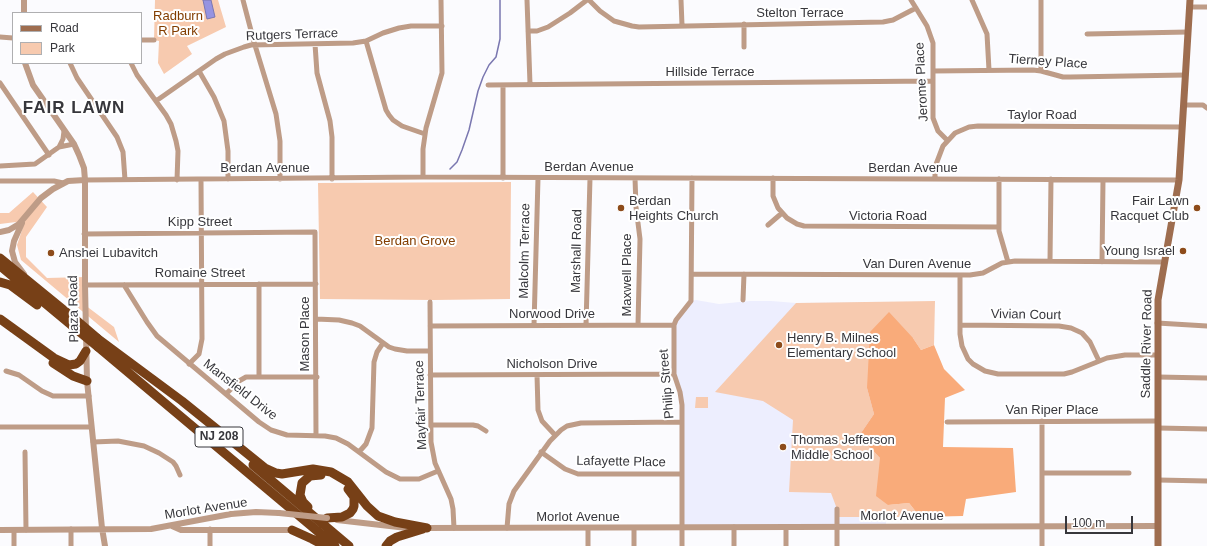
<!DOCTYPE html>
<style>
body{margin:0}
#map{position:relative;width:1207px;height:546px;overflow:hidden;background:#fbfbfe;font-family:Arial,sans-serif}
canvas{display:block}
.legend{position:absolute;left:12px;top:12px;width:130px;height:52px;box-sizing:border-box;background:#fff;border:1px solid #afafb1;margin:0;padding:5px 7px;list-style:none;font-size:12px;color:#37373c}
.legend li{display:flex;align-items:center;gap:8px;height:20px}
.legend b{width:20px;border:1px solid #afafb1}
.scale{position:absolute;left:1065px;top:516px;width:68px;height:18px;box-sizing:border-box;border:2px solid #37373c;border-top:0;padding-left:5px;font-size:12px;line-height:14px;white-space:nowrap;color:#37373c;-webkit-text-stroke:3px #fff;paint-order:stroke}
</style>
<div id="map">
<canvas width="1207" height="546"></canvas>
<ul class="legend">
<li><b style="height:5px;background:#9e6d4f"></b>Road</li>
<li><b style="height:11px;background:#f7caaf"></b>Park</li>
</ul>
<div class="scale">100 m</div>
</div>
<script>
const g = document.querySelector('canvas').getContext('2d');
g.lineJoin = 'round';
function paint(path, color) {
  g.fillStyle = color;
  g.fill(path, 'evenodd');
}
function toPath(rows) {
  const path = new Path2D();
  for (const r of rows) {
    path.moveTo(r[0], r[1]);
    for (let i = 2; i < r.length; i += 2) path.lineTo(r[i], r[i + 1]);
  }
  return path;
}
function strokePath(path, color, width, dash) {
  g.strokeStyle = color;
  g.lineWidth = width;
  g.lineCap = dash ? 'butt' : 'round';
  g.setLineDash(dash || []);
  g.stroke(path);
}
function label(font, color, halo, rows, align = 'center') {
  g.font = font + ' Arial,sans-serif';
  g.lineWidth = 4;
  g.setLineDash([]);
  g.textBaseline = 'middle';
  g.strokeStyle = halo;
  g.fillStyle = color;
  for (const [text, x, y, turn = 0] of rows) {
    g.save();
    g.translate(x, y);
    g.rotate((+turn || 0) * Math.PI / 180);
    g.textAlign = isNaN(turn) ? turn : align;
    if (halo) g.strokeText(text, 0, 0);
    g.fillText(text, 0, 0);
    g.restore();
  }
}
paint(toPath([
 [696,300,719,304,750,301,771,301,796,303,885,302,885,420,886,527,682,527,681,398,676,380,674,325,691,301]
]), '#edeefe');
paint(toPath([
 [155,0,218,0,226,27,187,46,192,54,164,74,158,63,159,41,154,40],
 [511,182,510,299,434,300,320,299,318,183],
 [33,192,47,207,26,237,26,257,47,278,85,277,85,305,114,327,119,342,21,260,17,245,23,227,16,222,0,224,0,213,9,213],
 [935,301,934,345,921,350,913,338,867,388,874,414,859,436,880,458,888,505,909,503,920,517,837,517,837,509,831,493,789,492,793,420,763,401,715,392,796,303],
 [696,397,708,397,708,408,695,408]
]), '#f7caaf');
paint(toPath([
 [889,312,913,338,921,350,934,345,944,369,965,390,945,398,943,447,1013,448,1016,492,966,499,963,516,920,517,909,503,888,505,876,496,880,458,859,436,874,414,867,388,870,332]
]), '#f9ab7a');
const water = toPath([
 [203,0,211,0,215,17,207,19,203,0]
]);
paint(water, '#9693e1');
strokePath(water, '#7a77b0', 1);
strokePath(toPath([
 [450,169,457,162,462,150,469,130,478,91,483,77,489,65,496,57,500,39,500,0]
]), '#7a77b0', 1.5);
strokePath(toPath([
 [243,0,254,42,276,114,280,141,280,179],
 [527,0,530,84],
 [589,0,600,11,614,21,632,26,639,27,883,22,893,20,916,8],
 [681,0,682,25],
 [911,0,927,26,933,43,933,118,938,131,947,140],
 [972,0,987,34,989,70],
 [1041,0,1041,71],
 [1190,7,1207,7],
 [744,24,744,47],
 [528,31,537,31,548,27,570,13,587,0],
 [1087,34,1188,32],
 [0,37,13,38],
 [141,40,154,40],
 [366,41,386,110,389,115,393,120,402,126,425,134],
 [315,44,317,73,330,121,332,137,332,179],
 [70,63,77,78,117,137,123,152,125,180],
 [131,63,137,75,166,115,171,124,176,141,178,151,177,180],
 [199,71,214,97,224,121,228,151,228,179],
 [933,71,1033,70,1041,71,1063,77,1070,77,1185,75],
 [0,83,49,155],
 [488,85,933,81],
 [503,85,503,178],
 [156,101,216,59,225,54,244,47,251,45,353,43,366,41,383,33,399,28,411,26,442,26],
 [1184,105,1203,105,1207,108],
 [59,147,63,139,64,131],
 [0,166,35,164,59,147,74,144],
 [423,177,423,149,426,128,442,73,441,0],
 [635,178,636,207,640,239,638,325],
 [773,178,773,196,778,208,787,218,797,224,804,226,999,227],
 [935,179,935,167,943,146,955,133,969,127,978,126,1182,127],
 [999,179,999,231,1008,262],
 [85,180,423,177,1179,180],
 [0,181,54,181,63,183],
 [768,225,782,213],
 [84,234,315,232,316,436],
 [1050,261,1051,179],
 [1102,262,1103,180],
 [692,274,970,275,983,273,1002,263,1015,261,1164,262],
 [960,275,960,334,962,346,968,359,973,364,985,371,998,374,1064,374,1072,372,1107,358,1125,355,1157,355],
 [259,284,259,377],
 [85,285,316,284],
 [124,285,147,322,157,336,259,422,271,430,287,435,325,436,336,438,348,444,386,472,400,479,419,479,438,471],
 [743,300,744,274],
 [430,302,431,442,435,463,451,499,453,509,454,528],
 [316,319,339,320,352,323,360,326,389,347,395,349,407,351,430,351],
 [1157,323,1207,326],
 [534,325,538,178],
 [586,325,590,178],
 [960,325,1059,326,1071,328,1082,333,1090,342,1099,361],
 [430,326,674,325],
 [189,364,199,354,202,339,201,179],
 [6,371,19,375,42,391,53,396,89,396],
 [430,375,674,374],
 [537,375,538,410,542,421,555,435],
 [1158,377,1207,378],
 [226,394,239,381,246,377,317,377],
 [1042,421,1042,546],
 [947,422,1158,421],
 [431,425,473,425,478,426,486,431],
 [0,427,91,427],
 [1158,428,1207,429],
 [93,442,118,441,144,446,159,453,173,462,176,466,180,475],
 [25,452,26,530],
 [359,452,366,444,372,428,374,362,377,352,383,343],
 [541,452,565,469,578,474,682,474],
 [1042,473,1129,473],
 [1158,480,1207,481],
 [837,509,837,546],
 [734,527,734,546],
 [786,527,786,546],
 [507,528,509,504,514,491,550,441,561,430,567,426,581,423,682,422],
 [634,528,634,546],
 [14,530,14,546],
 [71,546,71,529],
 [210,546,210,529],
 [588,546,588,528],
 [682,546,682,405,680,392,674,374,674,325,676,320,691,301,692,178]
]), '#be9c87', 5);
strokePath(toPath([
 [24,13,24,0],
 [25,63,33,85,74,144,79,155,84,168,85,180,85,285,87,381,102,528,105,546],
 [22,223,14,241,12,251,15,262,24,274],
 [0,232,9,230,19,224,41,198,53,189,68,181,85,180],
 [337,520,407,528],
 [172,526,181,530,292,530],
 [424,528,1158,526],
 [0,530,151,529,231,514,256,512,279,513]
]), '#be9c87', 6);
strokePath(toPath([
 [1158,546,1158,300,1179,180,1190,0]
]), '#9e6d4f', 7);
strokePath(toPath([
 [0,258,76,320],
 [0,266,76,329],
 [0,282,10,285,37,305],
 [0,319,54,358,69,365,76,364,80,361,86,351],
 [97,338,182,401,265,468,276,473,282,474,313,469,331,472,348,482,367,506,378,516,395,522,427,528],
 [98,347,335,546],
 [53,363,73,376,87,381],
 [253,465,349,546],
 [308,507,303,502,300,495,302,483,310,476,321,475],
 [327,518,342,517,350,513,353,509,354,506,354,497,348,489],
 [292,530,312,539,325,546],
 [386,546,390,541,397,537,423,529]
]), '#774017', 9);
strokePath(toPath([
 [279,513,327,518]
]), '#be9c87', 6);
strokePath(toPath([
 [76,320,97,338],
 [76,329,98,347]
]), '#774017', 9);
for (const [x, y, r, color] of [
 [621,208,4,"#8d4b1a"],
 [1197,208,4,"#8d4b1a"],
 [1183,251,4,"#8d4b1a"],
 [51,253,4,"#8d4b1a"],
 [779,345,4,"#8d4b1a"],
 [783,447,4,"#8d4b1a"]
]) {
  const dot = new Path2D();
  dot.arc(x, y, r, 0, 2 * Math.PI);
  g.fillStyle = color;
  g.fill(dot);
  strokePath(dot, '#fff', 1.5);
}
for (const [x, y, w] of [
 [219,437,48]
]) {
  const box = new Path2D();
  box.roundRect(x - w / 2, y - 10, w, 20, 3);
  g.fillStyle = '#fff';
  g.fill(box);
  strokePath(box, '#37373c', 1);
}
label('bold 12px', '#37373c', null, [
 ["NJ 208",219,437]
]);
label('13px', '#37373c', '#fff', [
 ["Stelton Terrace",800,13],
 ["Rutgers Terrace",292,35,-2],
 ["Tierney Place",1048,62,4],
 ["Hillside Terrace",710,72],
 ["Jerome Place",922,82,-93],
 ["Taylor Road",1042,115],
 ["Berdan Avenue",589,167],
 ["Berdan Avenue",265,168],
 ["Berdan Avenue",913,168],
 ["Victoria Road",888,216],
 ["Kipp Street",200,222],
 ["Malcolm Terrace",525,251,-89],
 ["Marshall Road",577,251,-89],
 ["Van Duren Avenue",917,264],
 ["Romaine Street",200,273],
 ["Maxwell Place",627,275,-90],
 ["Plaza Road",74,309,-91],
 ["Norwood Drive",552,314],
 ["Vivian Court",1026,315,1],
 ["Mason Place",305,334,-90],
 ["Saddle River Road",1147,344,-89],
 ["Nicholson Drive",552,364],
 ["Philip Street",667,384,-95],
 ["Mansfield Drive",240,390,38],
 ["Mayfair Terrace",421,405,-92],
 ["Van Riper Place",1052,410],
 ["Lafayette Place",621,462,1],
 ["Morlot Avenue",206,509,-9],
 ["Morlot Avenue",902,516],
 ["Morlot Avenue",578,517]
]);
label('13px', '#823d00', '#fff', [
 ["Radburn",178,16],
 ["R Park",178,31],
 ["Berdan Grove",415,241]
]);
label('13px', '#37373c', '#fff', [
 ["Berdan",629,201],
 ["Heights Church",629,216],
 ["Fair Lawn",1189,201,"right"],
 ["Racquet Club",1189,216,"right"],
 ["Young Israel",1175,251,"right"],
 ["Anshei Lubavitch",59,253],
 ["Henry B. Milnes",787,338],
 ["Elementary School",787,353],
 ["Thomas Jefferson",791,440],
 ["Middle School",791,455]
], 'left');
g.letterSpacing = '1px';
label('bold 17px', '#37373c', '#fff', [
 ["FAIR LAWN",74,108]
]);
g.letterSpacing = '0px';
</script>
